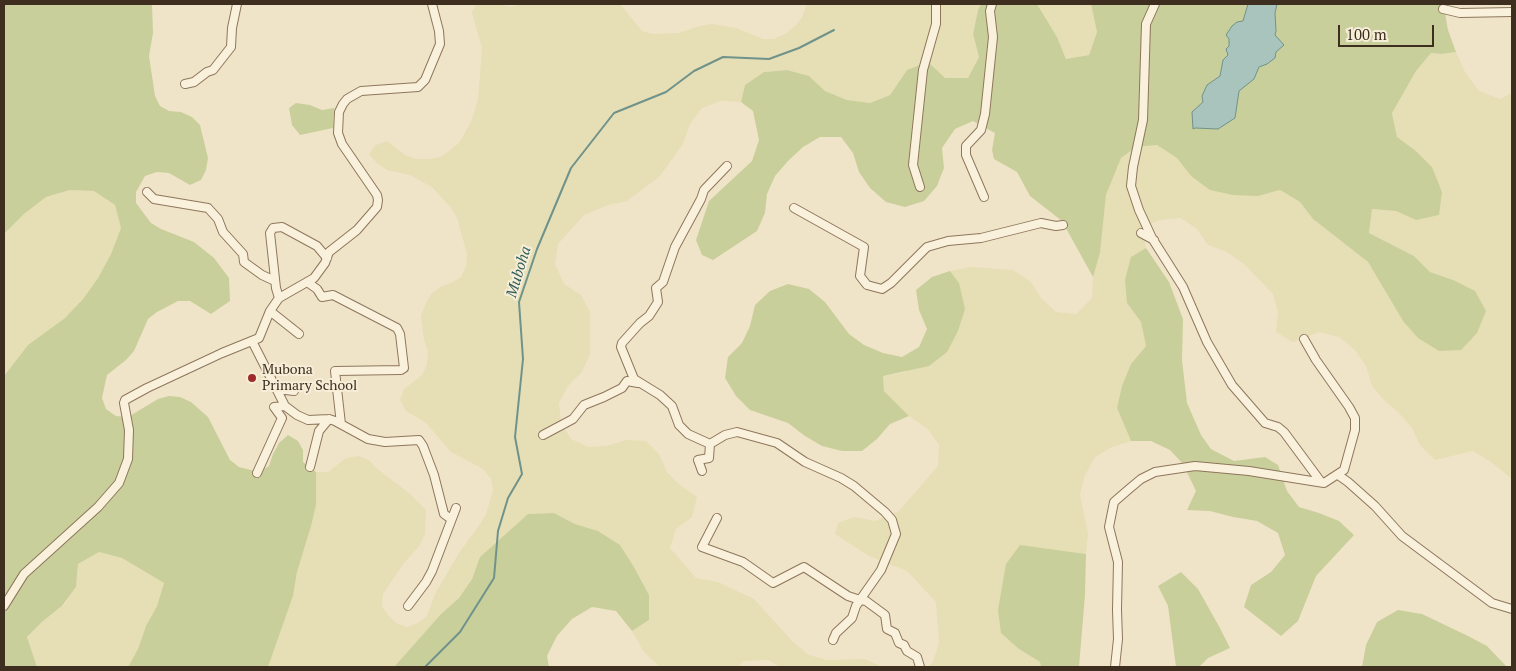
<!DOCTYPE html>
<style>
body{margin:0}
#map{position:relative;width:1516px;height:671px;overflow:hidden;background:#f0e4c8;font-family:"PT Serif",serif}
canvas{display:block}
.frame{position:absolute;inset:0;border:5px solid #3d2e20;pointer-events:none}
.scale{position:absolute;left:1338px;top:25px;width:96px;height:22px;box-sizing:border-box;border:2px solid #3d2e20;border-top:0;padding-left:6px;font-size:15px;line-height:18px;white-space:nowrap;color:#3d2e20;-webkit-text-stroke:4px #f7eed8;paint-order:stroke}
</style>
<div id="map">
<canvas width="1516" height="671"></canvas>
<div class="frame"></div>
<div class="scale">100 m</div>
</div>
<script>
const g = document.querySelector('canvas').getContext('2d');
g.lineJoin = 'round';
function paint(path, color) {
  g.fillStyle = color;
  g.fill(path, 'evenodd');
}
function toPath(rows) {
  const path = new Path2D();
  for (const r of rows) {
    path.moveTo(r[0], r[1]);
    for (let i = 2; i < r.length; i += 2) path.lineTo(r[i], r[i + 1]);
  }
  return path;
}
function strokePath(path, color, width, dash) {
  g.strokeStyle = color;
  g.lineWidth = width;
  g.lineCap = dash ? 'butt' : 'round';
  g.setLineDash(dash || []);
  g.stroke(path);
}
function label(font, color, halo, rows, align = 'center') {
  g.font = font + ' "PT Serif",serif';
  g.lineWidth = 4;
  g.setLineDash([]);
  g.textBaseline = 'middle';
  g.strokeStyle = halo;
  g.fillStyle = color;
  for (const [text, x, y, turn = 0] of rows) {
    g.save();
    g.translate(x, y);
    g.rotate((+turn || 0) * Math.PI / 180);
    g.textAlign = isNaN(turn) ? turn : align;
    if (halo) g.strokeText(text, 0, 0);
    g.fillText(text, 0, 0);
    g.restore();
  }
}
paint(toPath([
 [476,4,497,4,511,7,522,4,620,4,642,31,653,34,678,33,700,26,712,24,736,28,763,39,774,39,785,34,795,26,802,17,807,4,981,4,978,10,973,34,979,57,968,78,945,78,907,70,890,95,870,103,847,100,825,91,809,76,787,70,764,72,745,85,741,102,721,101,702,108,690,124,683,144,660,176,627,201,608,205,584,215,558,244,555,264,564,284,581,295,590,312,590,354,582,372,568,386,559,403,561,423,571,439,588,447,607,446,626,440,646,441,659,454,667,472,680,485,697,497,692,517,676,529,670,548,696,578,718,582,754,599,793,642,809,655,827,660,865,659,882,667,780,667,768,660,744,661,737,667,660,667,644,652,632,631,649,620,649,595,634,567,620,545,598,531,575,524,554,513,528,514,480,557,472,579,459,598,441,614,394,667,268,667,293,596,297,572,316,505,316,472,328,472,346,458,358,456,369,460,376,468,409,493,426,510,425,534,420,545,404,563,383,594,382,606,388,615,396,623,407,627,418,623,427,616,435,594,459,553,480,524,486,514,493,491,491,479,483,469,451,452,426,423,406,411,400,400,404,389,422,375,427,364,428,351,424,340,421,316,425,305,431,294,440,287,451,283,461,277,466,266,467,254,457,218,451,208,432,187,410,175,387,170,377,163,369,154,376,145,387,141,405,155,416,159,428,159,441,157,459,143,471,122,478,100,482,48,472,13],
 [1037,4,1091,4,1097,32,1089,55,1066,59,1057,37],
 [1456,52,1465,72,1479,91,1500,99,1512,93,1512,479,1491,462,1473,451,1435,460,1420,445,1412,428,1399,413,1385,401,1372,386,1366,366,1355,350,1339,337,1319,332,1293,342,1276,332,1278,312,1273,294,1245,265,1227,252,1208,245,1197,229,1181,218,1160,220,1142,227,1146,248,1131,257,1127,303,1141,322,1146,346,1131,364,1117,408,1131,441,1112,447,1095,457,1085,475,1080,495,1088,533,1086,554,1042,548,1019,649,1040,662,1041,667,928,667,933,662,939,643,936,602,907,571,869,556,835,534,838,523,854,517,875,521,899,511,938,466,939,445,928,429,909,416,884,391,883,376,906,372,959,283,950,271,971,267,1013,270,1031,282,1041,298,1056,312,1076,314,1092,298,1093,277,1100,253,1106,195,1121,158,1136,147,1157,145,1177,158,1191,176,1258,196,1280,190,1300,202,1313,219,1368,262,1403,321,1453,280,1430,272,1414,256,1369,233,1372,209,1396,211,1416,220,1432,167,1416,151,1397,137,1392,112,1416,71,1431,53,1441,54],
 [70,190,94,191,115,205,121,228,111,254,98,278,83,299,65,318,28,345,4,376,4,234,24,214,46,197],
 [99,552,122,558,164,583,157,606,146,626,138,649,128,667,37,667,27,637,43,621,63,606,76,587,78,564]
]), '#e6deb5');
paint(toPath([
 [4,4,152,4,153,33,149,56,155,96,160,106,169,111,181,112,192,117,200,125,208,158,206,170,201,180,190,185,169,173,157,172,145,176,136,192,136,203,151,223,161,229,194,242,214,258,229,278,230,301,211,314,190,301,178,301,157,312,148,319,134,351,126,360,107,375,102,398,106,409,116,416,128,417,158,399,169,396,180,397,191,402,208,417,230,460,239,467,259,472,269,466,273,454,279,443,288,435,298,441,303,450,303,462,316,472,316,505,311,526,297,572,293,596,268,667,128,667,138,649,146,626,157,606,164,583,122,558,99,552,78,564,76,587,62,606,43,621,27,637,37,667,4,667,4,376,28,345,65,318,83,299,98,278,111,254,121,228,115,205,94,191,70,190,46,197,24,214,4,234],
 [981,4,1037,4,1057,37,1066,59,1089,55,1097,32,1091,4,1441,4,1444,8,1448,30,1456,52,1441,54,1431,53,1416,71,1392,113,1397,137,1416,151,1432,167,1442,192,1439,215,1416,220,1396,211,1372,209,1369,233,1414,256,1430,272,1453,280,1475,291,1486,311,1477,333,1461,350,1439,351,1418,338,1403,321,1368,262,1313,219,1300,202,1280,190,1258,196,1233,195,1210,190,1191,176,1177,158,1157,145,1136,147,1121,158,1106,195,1100,253,1093,277,1062,221,1030,196,1017,172,994,159,992,150,995,133,973,121,955,129,942,148,944,168,937,186,924,201,905,207,886,202,870,188,859,172,853,153,841,137,820,137,803,147,788,161,775,176,767,194,765,213,757,231,713,260,702,255,696,240,709,201,752,161,759,140,753,111,741,102,745,85,764,72,787,70,809,76,825,91,847,100,870,103,890,95,907,70,928,62,945,78,968,78,979,57,973,34,978,10],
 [296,103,310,105,322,110,334,108,333,128,300,135,292,125,289,108],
 [1146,248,1169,282,1183,319,1182,360,1187,403,1201,435,1211,449,1234,461,1265,457,1278,465,1287,491,1299,507,1319,513,1339,521,1354,535,1316,576,1298,621,1281,636,1244,607,1251,585,1271,572,1285,555,1278,533,1257,521,1233,517,1210,511,1187,510,1196,491,1183,464,1170,450,1151,441,1131,441,1117,408,1122,386,1131,364,1146,346,1141,322,1127,303,1125,280,1131,257],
 [950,271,959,283,965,309,958,331,947,352,929,366,883,376,884,391,909,416,890,424,877,439,862,451,842,451,822,446,805,436,788,423,750,410,736,396,725,378,728,357,742,343,750,326,755,305,770,291,788,284,809,289,825,302,849,334,864,345,883,353,902,357,919,347,927,329,919,310,916,290,932,277],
 [554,513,575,524,598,531,620,545,634,567,649,595,649,620,632,631,616,611,592,607,572,619,557,636,547,656,549,667,394,667,441,614,459,598,472,579,480,557,528,514],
 [1020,545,1086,554,1085,595,1079,667,1041,667,1040,662,1019,649,1001,633,998,610,1006,564],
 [1181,572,1198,589,1220,628,1230,648,1208,658,1199,667,1176,667,1168,606,1158,586],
 [1398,610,1422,614,1466,635,1487,646,1507,667,1362,667,1366,645,1377,622]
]), '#c9cf9b');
const water = toPath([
 [1248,4,1277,4,1275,13,1276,31,1275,35,1284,45,1276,52,1275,58,1267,64,1259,67,1254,79,1239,91,1235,118,1218,129,1195,128,1193,129,1192,112,1203,102,1202,96,1207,85,1220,76,1223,60,1228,55,1226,49,1229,46,1229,39,1226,35,1232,26,1237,22,1243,21,1248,4]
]);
paint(water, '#a9c4bc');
strokePath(water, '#6f938a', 1);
strokePath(toPath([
 [425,667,460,632,494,578,498,531,508,498,522,474,515,437,523,359,519,302,537,249,571,168,614,113,666,92,694,71,723,57,769,59,799,48,834,30]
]), '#6f938a', 2);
const street = toPath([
 [1155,4,1146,24,1143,120,1133,167,1131,186,1139,210,1152,238,1183,287,1207,342,1232,385,1265,423,1278,427,1284,432,1321,482],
 [1443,9,1460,13,1512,12],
 [185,84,194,82,207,72,213,70,231,47,232,28,237,4],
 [920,187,913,165,923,70,936,24,936,4],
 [147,192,154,199,208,208,218,219,223,232,243,254,244,262,262,275,275,281],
 [984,197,966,155,966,146,981,130,985,114,993,37,990,11,992,4],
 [794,208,864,247,860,276,867,285,882,289,891,283,927,247,948,241,981,238,1041,223,1056,226,1063,225],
 [1141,233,1154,240],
 [307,282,317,289,322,297,333,295,397,328,400,334,404,368,401,370,335,371,341,424],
 [279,298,276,288,270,233,273,228,282,227,317,246,327,258],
 [270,311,299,334],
 [252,341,285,406,297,415,308,420,329,419,335,421,368,439,385,442,419,440,423,446,434,475,444,514,451,519],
 [277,389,294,391],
 [543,435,573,419,584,405,604,397,622,388,627,381,638,383],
 [710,444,688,434,679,425,672,406,660,395,634,379,621,347,622,343,640,323,649,316,658,302,656,288,663,282,675,247,701,199,704,190,727,166],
 [310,467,319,431,329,419],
 [702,471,698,460,709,458,710,444,725,435,737,432,777,443,805,462,841,478,854,486,885,512,892,520,896,534,881,570,860,600,866,601,885,615,887,629,895,633,899,643,904,645,907,651,917,657,920,667],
 [257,473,282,418,274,407,285,406],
 [1338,475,1348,482,1375,506,1402,536,1492,603,1512,609],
 [717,518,702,547,743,562,773,583,804,567,848,596,860,600,856,606,852,618,836,633,833,640],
 [4,606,24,574,98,507,119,483,128,459,129,430,124,403,125,400,147,388,222,353,259,338,270,311,279,298,314,278,325,263,329,252,357,230,377,207,378,200,377,195,342,144,338,133,339,112,343,104,347,99,361,91,418,87,425,80,440,44,439,31,432,4],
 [408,606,426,582,432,571,456,508],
 [1115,667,1118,639,1117,610,1118,562,1109,527,1114,502,1129,489,1141,479,1155,472,1195,466,1249,471,1324,483,1344,470,1355,430,1355,418,1349,407,1316,360,1304,339]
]);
strokePath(street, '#8d765c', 10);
strokePath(street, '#faf1dc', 8);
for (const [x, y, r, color] of [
 [252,378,5,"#9e2a2b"]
]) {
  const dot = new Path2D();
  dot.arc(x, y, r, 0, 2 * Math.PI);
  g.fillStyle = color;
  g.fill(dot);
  strokePath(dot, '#f7eed8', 2);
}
label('14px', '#3d2e20', '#f7eed8', [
 ["Mubona",262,370],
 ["Primary School",262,386]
], 'left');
label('italic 15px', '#2f5d5a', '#f7eed8', [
 ["Muboha",519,272,-73]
]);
</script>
